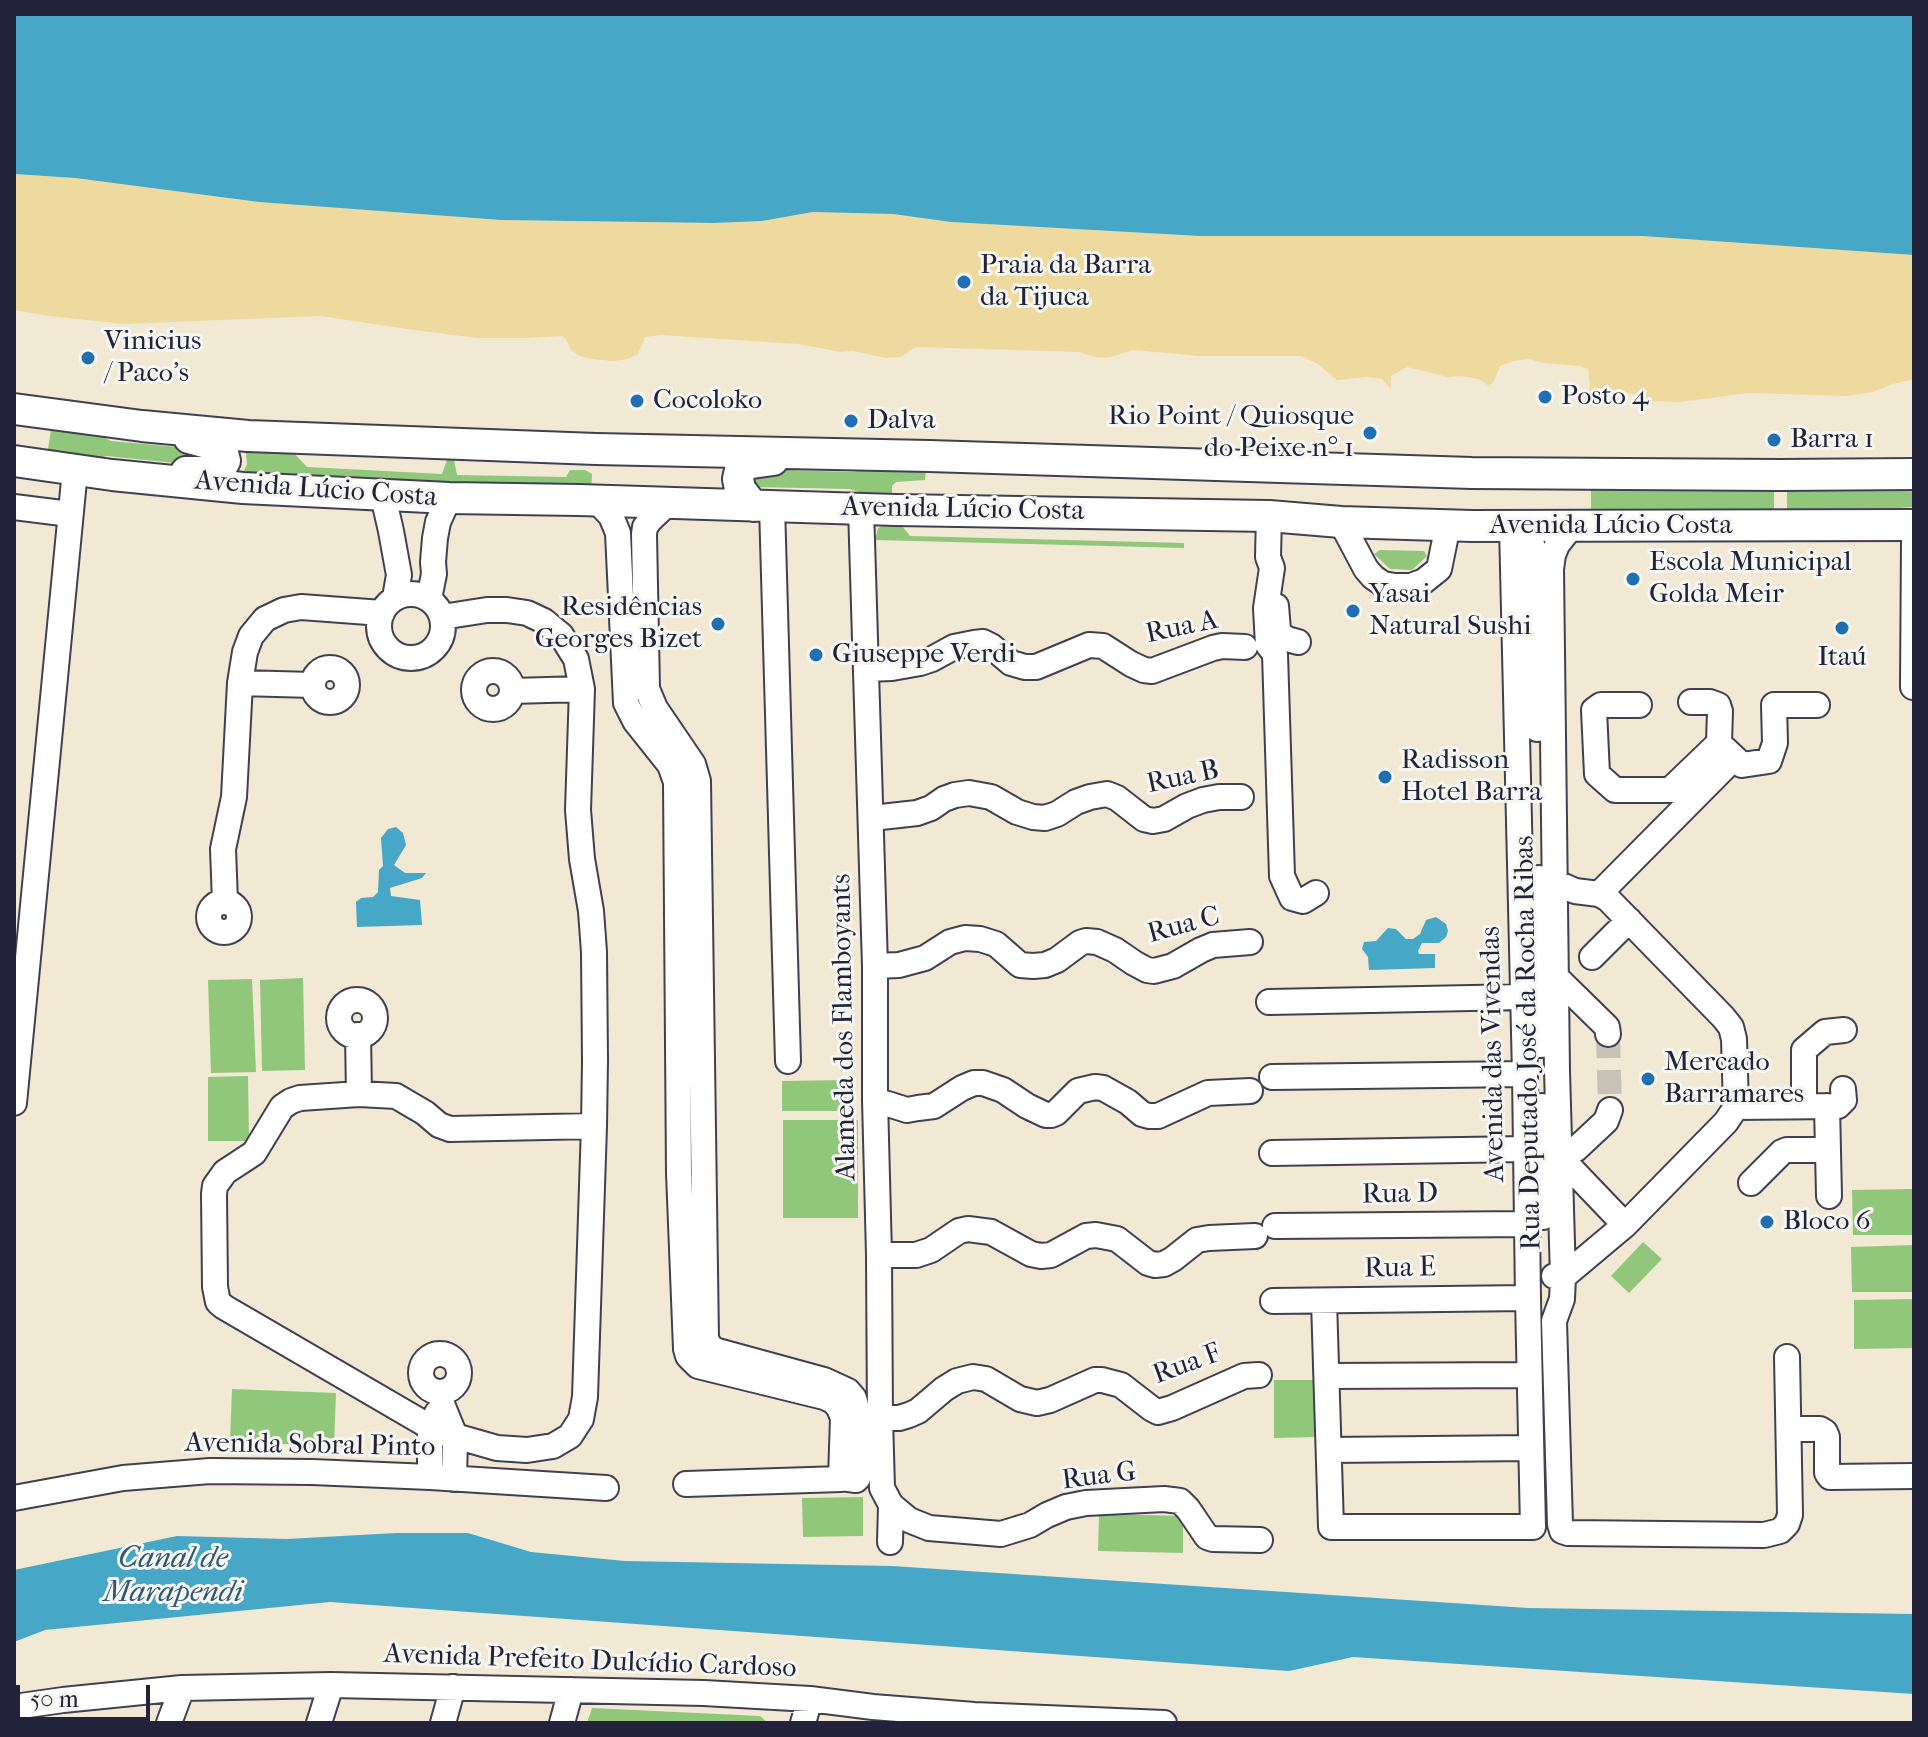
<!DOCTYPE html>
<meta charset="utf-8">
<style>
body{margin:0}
#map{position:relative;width:1928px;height:1737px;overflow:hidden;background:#f1e9d4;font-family:"IM FELL French Canon",serif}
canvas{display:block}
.frame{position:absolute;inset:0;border:16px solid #22223b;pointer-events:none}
.scale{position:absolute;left:16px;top:1685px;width:134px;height:36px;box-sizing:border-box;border:4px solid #22223b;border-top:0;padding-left:10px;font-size:24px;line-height:28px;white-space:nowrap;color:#22223b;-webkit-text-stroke:6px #f6f6f2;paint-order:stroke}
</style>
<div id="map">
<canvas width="1928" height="1737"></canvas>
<div class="frame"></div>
<div class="scale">50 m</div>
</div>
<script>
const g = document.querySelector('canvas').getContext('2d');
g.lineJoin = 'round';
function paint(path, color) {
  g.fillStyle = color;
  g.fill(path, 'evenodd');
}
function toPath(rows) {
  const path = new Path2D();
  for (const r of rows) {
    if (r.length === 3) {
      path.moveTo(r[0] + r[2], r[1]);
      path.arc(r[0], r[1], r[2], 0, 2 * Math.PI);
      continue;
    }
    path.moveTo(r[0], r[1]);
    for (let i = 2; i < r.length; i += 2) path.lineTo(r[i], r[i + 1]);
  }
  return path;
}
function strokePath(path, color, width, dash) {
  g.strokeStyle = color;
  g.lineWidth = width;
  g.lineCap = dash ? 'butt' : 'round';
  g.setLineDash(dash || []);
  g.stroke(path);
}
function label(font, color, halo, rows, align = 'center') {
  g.font = font + ' "IM FELL French Canon",serif';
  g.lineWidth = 6;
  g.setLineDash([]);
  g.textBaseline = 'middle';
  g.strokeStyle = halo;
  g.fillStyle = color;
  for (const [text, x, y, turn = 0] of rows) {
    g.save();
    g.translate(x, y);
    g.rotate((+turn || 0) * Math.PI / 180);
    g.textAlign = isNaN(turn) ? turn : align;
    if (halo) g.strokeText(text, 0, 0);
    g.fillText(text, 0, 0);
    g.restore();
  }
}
paint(toPath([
 [52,424,86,429,111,441,211,450,204,466,107,456,82,460,47,455],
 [245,445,289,448,307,467,442,474,447,460,454,460,457,475,566,477,570,470,585,470,592,474,591,491,242,475,247,464],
 [882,468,926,469,925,480,896,482,892,486,892,499,880,499,850,489,755,487,749,472,753,469,852,472],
 [1591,485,1774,487,1774,517,1591,517],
 [1875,485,1902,490,1914,490,1914,507,1898,508,1875,516,1787,517,1787,487],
 [899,522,910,536,1184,543,1184,548,875,540,878,528,887,524],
 [1380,550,1424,551,1427,556,1412,570,1390,569,1374,554],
 [303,978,305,1070,262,1071,260,980],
 [252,979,256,1072,211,1073,208,980],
 [248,1076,249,1141,208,1141,208,1077],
 [847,1080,847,1111,782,1111,782,1081],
 [783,1120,858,1120,858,1218,783,1218],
 [1914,1189,1914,1235,1853,1235,1852,1190],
 [1643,1242,1662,1259,1629,1293,1611,1276],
 [1914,1245,1914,1292,1852,1292,1851,1247],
 [1914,1299,1914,1348,1854,1349,1854,1300],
 [1274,1380,1317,1380,1318,1437,1274,1438],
 [232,1389,336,1393,334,1446,230,1442],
 [863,1497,863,1536,803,1537,802,1498],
 [1099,1514,1183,1516,1183,1553,1098,1551],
 [592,1708,760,1716,768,1723,587,1723]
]), '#90c77a');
paint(toPath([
 [14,174,75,178,259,202,501,220,714,223,762,221,813,212,893,214,951,222,1200,236,1642,236,1914,255,1914,379,1893,384,1873,392,1845,396,1748,393,1680,402,1652,401,1644,397,1622,391,1602,396,1594,407,1585,405,1590,385,1588,369,1580,366,1544,363,1529,359,1514,361,1500,366,1494,381,1489,386,1479,379,1461,376,1448,377,1407,367,1391,376,1391,389,1382,379,1366,377,1337,380,1318,364,1301,356,1200,356,1133,350,1111,357,1098,358,1079,352,915,347,901,357,886,358,853,351,841,352,798,344,661,335,645,337,638,354,628,359,613,361,591,359,578,355,571,350,566,339,562,336,527,338,477,338,407,329,321,316,124,324,50,316,14,310]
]), '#eeda9e');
paint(toPath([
 [14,14,1914,14,1914,255,1642,236,1200,236,951,222,893,214,813,212,762,221,714,223,501,220,259,202,75,178,14,174],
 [396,827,403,833,406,845,394,865,405,873,426,873,422,878,390,888,391,896,420,900,422,925,357,927,356,902,361,898,373,897,378,892,379,870,383,866,381,838,388,829],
 [1436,917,1446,924,1448,931,1446,937,1439,943,1422,943,1418,951,1419,954,1435,954,1435,968,1369,970,1368,957,1362,949,1364,942,1376,941,1388,928,1396,929,1406,939,1413,939,1420,934,1426,920],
 [396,1533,468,1533,531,1552,625,1561,892,1566,1528,1608,1914,1614,1914,1694,1353,1657,1289,1671,330,1602,45,1630,14,1642,14,1570,177,1536,287,1539]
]), '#46a7c6');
strokePath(toPath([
 [1608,1034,1610,1110]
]), '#c8c1b5', 24, [24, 12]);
const minor = toPath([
 [383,496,391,531,399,575,395,598],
 [597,501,611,516,618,533,626,703,635,721,670,765,676,782,679,1173,686,1349,688,1356,698,1366,824,1397,833,1401,839,1408,843,1418,841,1478,856,1480,858,1478,858,1413,854,1398,848,1391,824,1380,718,1351,711,1348,706,1339,698,781,693,764,655,708,647,689,644,534,645,527,650,520,669,502],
 [772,506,788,1061],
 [14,507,70,514],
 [861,508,875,966,875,1100,879,1255,880,1418,882,1488,891,1505,890,1542],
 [1269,516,1268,557,1272,568,1266,608,1268,645,1275,654,1282,876,1292,898,1303,901,1316,893],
 [1341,522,1366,569,1373,577,1383,584,1395,586,1411,586,1424,581,1439,569,1448,525],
 [1525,526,1535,553,1537,729],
 [1571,527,1557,545,1553,555,1551,569,1557,1071,1563,1277,1562,1299,1554,1321,1560,1524,1562,1531,1568,1533,1764,1535,1780,1531,1787,1524,1790,1515,1787,1357],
 [411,626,32],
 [429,599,434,574,433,562,435,538,438,522,449,498],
 [1276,606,1278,630,1281,635,1287,639,1298,642],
 [442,617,487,610,507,610,527,613,544,621,561,635,576,659,582,689,578,810,582,859,591,911,594,952,595,1061,594,1126,585,1397,581,1419,570,1436,553,1446,527,1450,497,1448,455,1436,430,1427,224,1307,218,1302,215,1287,214,1194,215,1186,225,1172,254,1153,282,1107,291,1101,300,1098,359,1094,396,1096,425,1113,439,1125,450,1129,594,1126],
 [330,685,17],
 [866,669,892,668,920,663,932,659,954,647,974,643,983,642,991,646,1011,663,1025,667,1036,667,1089,645,1103,646,1131,664,1144,670,1152,671,1213,648,1222,646,1245,647],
 [493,690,19],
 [240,683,313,685],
 [1913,687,1914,542],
 [512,691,582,689],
 [1639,705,1601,705,1594,710,1597,774,1615,790,1670,790,1719,743,1720,711,1718,705,1710,702,1691,702],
 [1725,749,1742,765,1769,761,1775,743,1774,705,1817,705],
 [872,818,917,813,931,808,944,799,955,795,969,793,991,797,1017,812,1033,817,1045,818,1057,814,1076,802,1090,797,1107,794,1117,798,1144,819,1153,821,1164,819,1187,806,1203,800,1219,797,1241,797],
 [1539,878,1541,1045],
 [1599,894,1734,758],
 [224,917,15],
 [225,902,223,849,234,797,240,683,245,652,251,636,265,619,284,610,301,607,382,613],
 [1592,957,1629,920],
 [875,966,899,965,925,958,950,942,965,938,980,939,996,944,1020,965,1033,966,1045,965,1057,960,1080,943,1086,941,1097,942,1115,950,1134,963,1147,970,1154,971,1173,966,1201,950,1213,945,1250,942],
 [1557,978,1607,1027,1608,1034],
 [357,1018,18],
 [1269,1002,1523,997],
 [358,1035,359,1094],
 [1272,1077,1525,1074],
 [875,1100,907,1110,918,1108,934,1106,962,1088,974,1083,983,1083,1003,1090,1027,1106,1046,1115,1051,1115,1056,1113,1078,1091,1095,1087,1103,1088,1128,1102,1142,1114,1149,1116,1158,1116,1208,1093,1250,1091],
 [14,1103,75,470],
 [1542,1106,1543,1217],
 [1804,1106,1804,1050,1825,1032,1844,1030],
 [1827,1106,1829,1196],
 [1736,1107,1838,1106,1844,1100,1843,1089],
 [1610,1110,1606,1121,1576,1149,1561,1158,1625,1225],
 [1272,1153,1525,1149],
 [1751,1183,1782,1152,1787,1150,1828,1150],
 [1275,1226,1527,1224],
 [879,1255,916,1255,931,1250,959,1231,968,1229,991,1232,1031,1254,1041,1256,1051,1255,1086,1236,1096,1235,1117,1239,1148,1263,1155,1265,1164,1264,1173,1259,1197,1240,1209,1238,1255,1236],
 [1554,1276,1563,1277,1625,1225,1726,1122,1736,1107,1734,1039,1731,1027,1723,1017,1608,899,1599,894,1575,891,1555,882],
 [1273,1301,1528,1298],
 [1324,1301,1331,1527,1533,1527,1528,1298,1525,1074,1512,526],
 [440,1373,19],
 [1327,1376,1529,1375],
 [441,1392,442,1404,455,1436,454,1479],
 [880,1418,899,1418,909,1415,918,1411,944,1389,957,1381,973,1377,986,1379,1020,1399,1037,1403,1050,1400,1095,1380,1102,1380,1121,1385,1152,1409,1158,1412,1172,1408,1244,1376,1259,1375],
 [1789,1429,1820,1429,1825,1432,1827,1437,1827,1473,1830,1477,1914,1476],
 [1329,1450,1531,1448],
 [430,1477,430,1427,437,1413],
 [686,1484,841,1479],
 [14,1498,123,1478,210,1471,312,1472,430,1477,606,1488],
 [891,1505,909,1520,929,1528,1001,1534,1030,1525,1047,1515,1066,1507,1086,1503,1164,1499,1180,1501,1188,1509,1207,1537,1213,1539,1260,1540],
 [14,1707,63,1700,182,1688,331,1685,704,1693,810,1699,873,1707,974,1715,1164,1723],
 [169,1723,182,1688],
 [319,1723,331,1685],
 [443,1723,453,1687],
 [562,1723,571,1690],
 [803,1723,810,1699]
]);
const major = toPath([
 [14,409,142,426,248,436,596,449,929,456,1472,473,1780,475,1914,474],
 [14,461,112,475,243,488,449,498,579,500,896,510,1269,516,1341,522,1472,526,1914,525],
 [186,472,214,472,220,469,225,461,222,449,215,445,189,438],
 [753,506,740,489,738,479,740,470,745,464,773,460]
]);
strokePath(minor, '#414052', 28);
strokePath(major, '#414052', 34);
strokePath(minor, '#fff', 24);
strokePath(major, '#fff', 30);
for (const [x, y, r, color] of [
 [964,282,8,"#1f6fb2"],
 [88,358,8,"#1f6fb2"],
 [1545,397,8,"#1f6fb2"],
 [637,401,8,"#1f6fb2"],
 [851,421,8,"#1f6fb2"],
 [1370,433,8,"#1f6fb2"],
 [1774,440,8,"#1f6fb2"],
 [1633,579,8,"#1f6fb2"],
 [1353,611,8,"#1f6fb2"],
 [718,624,8,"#1f6fb2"],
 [1842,628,8,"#1f6fb2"],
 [816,655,8,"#1f6fb2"],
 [1385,777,8,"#1f6fb2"],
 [1648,1079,8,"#1f6fb2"],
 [1767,1222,8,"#1f6fb2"]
]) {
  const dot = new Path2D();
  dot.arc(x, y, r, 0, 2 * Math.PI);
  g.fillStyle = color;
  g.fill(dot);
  strokePath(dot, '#f6f6f2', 3);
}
label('28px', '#22223b', '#f6f6f2', [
 ["Praia da Barra",980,266],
 ["da Tijuca",980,298],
 ["Vinicius",104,342],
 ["/ Paco's",104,374],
 ["Posto 4",1561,397],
 ["Cocoloko",653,401],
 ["Rio Point / Quiosque",1354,417,"right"],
 ["do Peixe n° 1",1354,449,"right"],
 ["Dalva",867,421],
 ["Barra 1",1790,440],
 ["Escola Municipal",1649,563],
 ["Golda Meir",1649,595],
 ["Yasai",1369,595],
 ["Natural Sushi",1369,627],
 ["Residências",702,608,"right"],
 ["Georges Bizet",702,640,"right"],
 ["Giuseppe Verdi",832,655],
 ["Itaú",1842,658,"center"],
 ["Radisson",1401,761],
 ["Hotel Barra",1401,793],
 ["Mercado",1664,1063],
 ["Barramares",1664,1095],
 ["Bloco 6",1783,1222]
], 'left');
label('28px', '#22223b', '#f6f6f2', [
 ["Avenida Lúcio Costa",316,490,4],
 ["Avenida Lúcio Costa",963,510,1],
 ["Avenida Lúcio Costa",1611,526],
 ["Rua A",1182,628,-12],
 ["Rua B",1183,778,-12],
 ["Rua C",1184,926,-15],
 ["Alameda dos Flamboyants",845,1027,-91],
 ["Rua Deputado José da Rocha Ribas",1529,1043,-91],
 ["Avenida das Vivendas",1494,1054,-91],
 ["Rua D",1400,1195,-1],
 ["Rua E",1400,1269,-1],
 ["Rua F",1187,1365,-20],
 ["Avenida Sobral Pinto",310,1446,1],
 ["Rua G",1099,1477,-7],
 ["Avenida Prefeito Dulcídio Cardoso",590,1662,2]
]);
label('italic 30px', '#305773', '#f6f6f2', [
 ["Canal de",173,1560],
 ["Marapendi",173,1594]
]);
</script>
